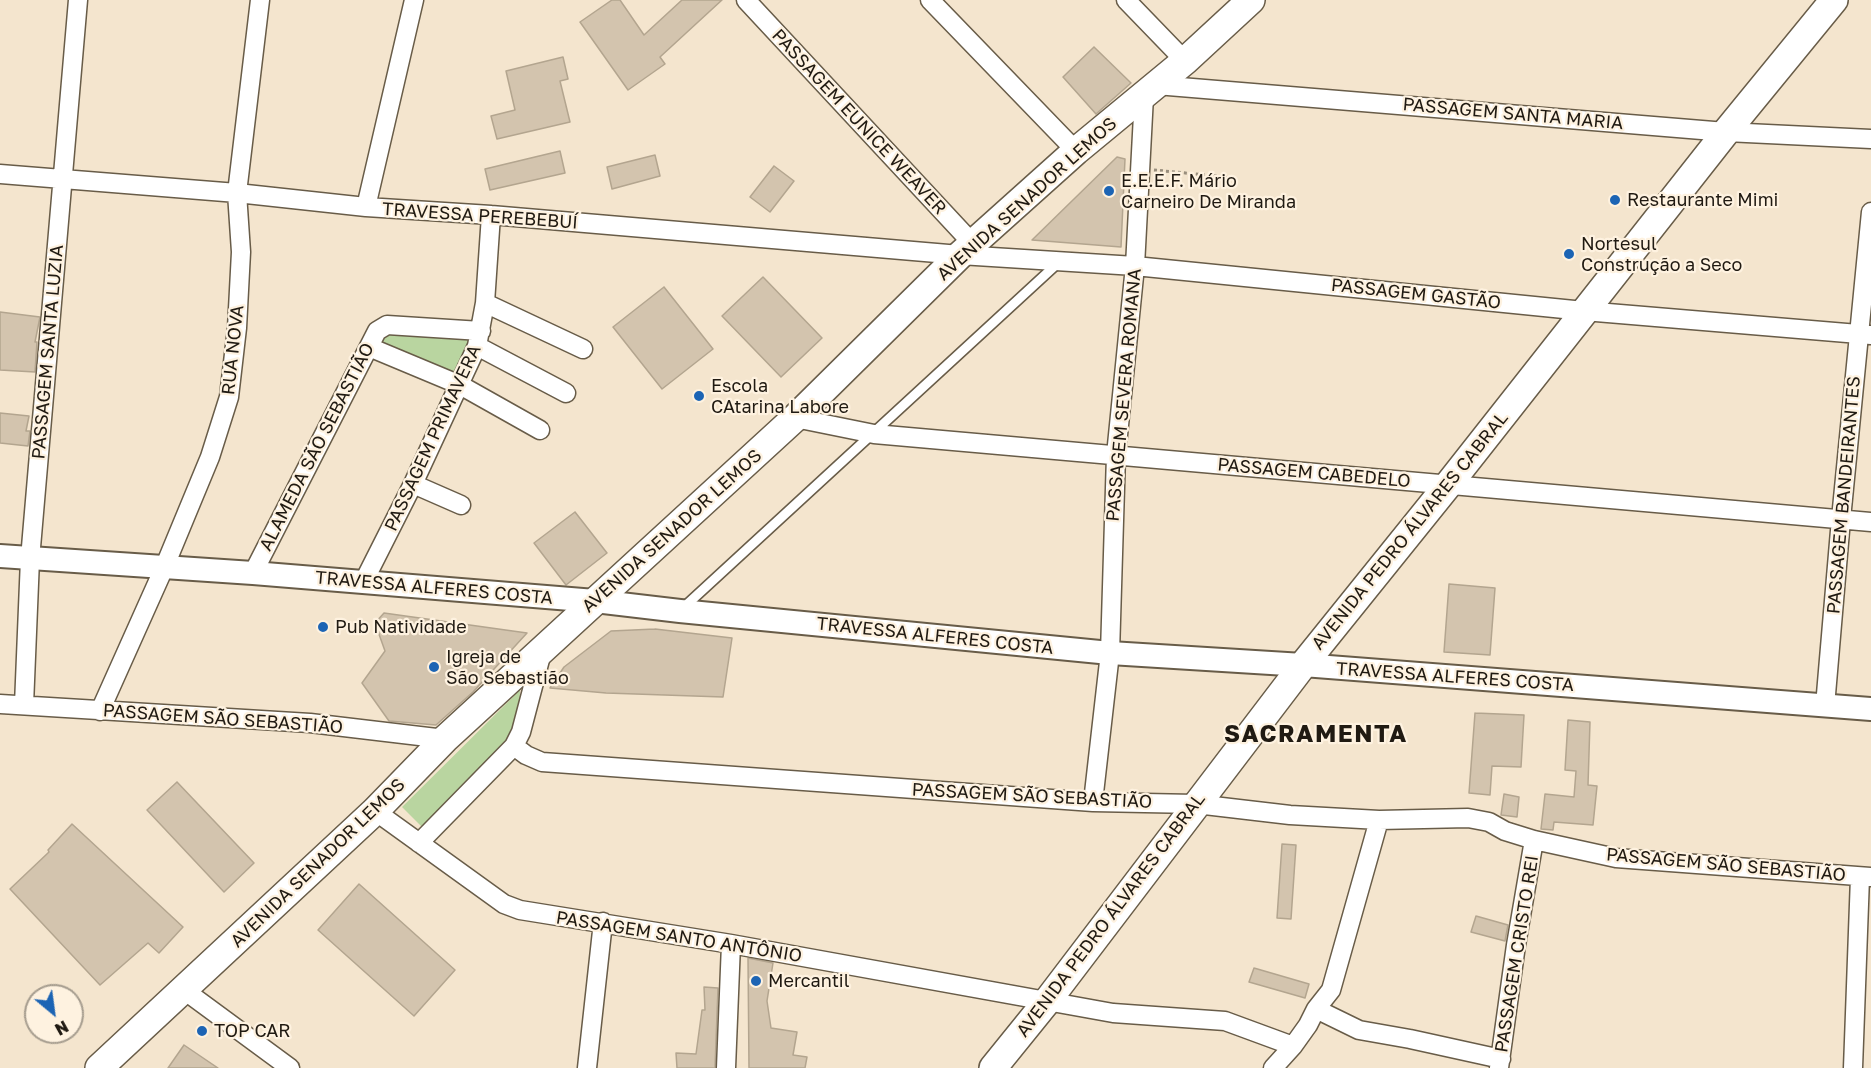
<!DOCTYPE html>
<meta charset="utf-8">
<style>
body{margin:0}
#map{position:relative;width:1871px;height:1068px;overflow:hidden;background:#f4e5ce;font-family:"Golos Text",sans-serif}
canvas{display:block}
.north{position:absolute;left:24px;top:984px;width:60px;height:60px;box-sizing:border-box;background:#fef2e0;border:2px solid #a59c8e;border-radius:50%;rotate:151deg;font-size:16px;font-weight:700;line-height:24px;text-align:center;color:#201a12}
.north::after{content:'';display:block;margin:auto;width:21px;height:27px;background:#1c64b4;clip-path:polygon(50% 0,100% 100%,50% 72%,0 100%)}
</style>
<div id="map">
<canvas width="1871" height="1068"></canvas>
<div class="north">N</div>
</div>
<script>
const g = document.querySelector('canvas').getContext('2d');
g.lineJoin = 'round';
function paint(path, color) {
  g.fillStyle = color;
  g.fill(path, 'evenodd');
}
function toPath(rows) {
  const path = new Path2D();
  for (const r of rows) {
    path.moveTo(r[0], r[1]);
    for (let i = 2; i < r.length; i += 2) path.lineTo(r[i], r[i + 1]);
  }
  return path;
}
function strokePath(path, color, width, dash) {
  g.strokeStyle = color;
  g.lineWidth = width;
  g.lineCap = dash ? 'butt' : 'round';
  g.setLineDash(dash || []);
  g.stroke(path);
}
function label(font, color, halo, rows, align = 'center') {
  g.font = font + ' "Golos Text",sans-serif';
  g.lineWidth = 4.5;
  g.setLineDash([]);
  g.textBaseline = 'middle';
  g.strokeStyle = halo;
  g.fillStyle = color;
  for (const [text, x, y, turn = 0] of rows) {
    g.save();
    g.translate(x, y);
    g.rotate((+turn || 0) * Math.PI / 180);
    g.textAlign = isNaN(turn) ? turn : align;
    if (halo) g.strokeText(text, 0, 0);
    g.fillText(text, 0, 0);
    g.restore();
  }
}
paint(toPath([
 [391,333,469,337,474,343,458,379,373,346],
 [520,690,519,721,508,742,424,829,402,807]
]), '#b9d5a0');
const building = toPath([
 [612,0,620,0,644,35,682,0,722,0,660,57,665,64,628,90,580,22,612,0],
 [1094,47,1131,83,1096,114,1063,77,1094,47],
 [563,57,568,79,560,81,570,122,497,139,491,116,515,110,506,71,563,57],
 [560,151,565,173,490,190,485,169,560,151],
 [655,155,660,176,612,189,607,167,655,155],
 [1117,157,1125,159,1121,247,1032,240,1117,157],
 [774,166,794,181,770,212,750,197,774,166],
 [763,277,822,338,781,377,722,316,763,277],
 [664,287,713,349,662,389,613,327,664,287],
 [0,312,40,317,35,342,37,342,35,372,0,370,0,312],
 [0,413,29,416,26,431,30,431,28,446,0,443,0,413],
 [575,512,607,553,566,585,534,543,575,512],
 [1449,584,1495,588,1490,655,1444,652,1449,584],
 [384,613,527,633,473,692,436,725,389,721,362,683,385,651,375,623,384,613],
 [655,629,732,638,723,697,606,693,550,688,564,667,611,631,655,629],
 [1475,713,1524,715,1521,767,1492,766,1490,795,1469,793,1475,713],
 [1568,720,1590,722,1588,785,1597,786,1593,825,1554,822,1553,830,1541,829,1545,794,1574,797,1576,771,1565,770,1568,720],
 [177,782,254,863,224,892,147,810,177,782],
 [1504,794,1519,797,1517,817,1501,815,1504,794],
 [72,824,183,927,159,953,148,943,100,985,10,889,49,852,48,850,72,824],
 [1282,844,1296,845,1291,919,1277,918,1282,844],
 [359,884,455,970,414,1016,318,930,359,884],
 [1476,916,1508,925,1505,941,1471,932,1476,916],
 [748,958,773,963,767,1001,771,1028,797,1032,793,1055,807,1057,805,1068,749,1068,748,958],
 [1254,968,1309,984,1305,998,1249,982,1254,968],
 [704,987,718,988,715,1068,677,1068,676,1053,696,1054,702,1010,705,1010,704,987],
 [184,1045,218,1068,168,1068,184,1045]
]);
paint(building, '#d3c4ae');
strokePath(building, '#b3a58f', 1.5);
const service = toPath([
 [683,608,1058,263]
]);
const minor = toPath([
 [746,0,973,244],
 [930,0,1076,151],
 [1126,0,1185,61],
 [1156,85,1726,132,1871,139],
 [0,174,237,193,366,207,491,215,960,255,1135,266,1584,311,1871,335],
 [366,207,414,0],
 [485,303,583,349],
 [477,346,566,393],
 [369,347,460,385,540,430],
 [795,418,874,434,1871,522],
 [413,484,461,505],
 [253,573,377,331,387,325,481,331],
 [363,583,413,484,477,346,485,303,491,215],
 [0,704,310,723,445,739],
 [24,705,30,559,78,0],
 [1825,706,1841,519,1871,212],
 [100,711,164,568,210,457,229,397,237,328,241,252,237,193,260,0],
 [514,746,526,755,542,762,1093,802,1196,804,1290,815,1379,820,1468,818,1489,822,1505,831,1534,840,1616,858,1871,877],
 [1093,802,1110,653,1116,455,1135,266,1144,96],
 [375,811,504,904,520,910,731,944,1113,1013,1225,1021,1293,1046],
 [419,843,514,746,521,732,542,652],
 [184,990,290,1068],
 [1316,1009,1359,1030,1410,1039,1501,1059],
 [587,1068,603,922],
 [726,1068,731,944],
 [1273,1068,1293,1046,1308,1025,1316,1009,1331,990,1379,820],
 [1499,1068,1516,945,1534,840],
 [1853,1068,1860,877]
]);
const tertiary = toPath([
 [0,556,253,573,595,601,680,611,1110,653,1303,665,1871,709]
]);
const primary = toPath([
 [99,1068,375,811,445,739,795,418,960,255,1076,151,1185,61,1251,0],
 [993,1068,1048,1000,1303,665,1448,485,1726,132,1834,0]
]);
strokePath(service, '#685c48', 12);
strokePath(minor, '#685c48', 21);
strokePath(tertiary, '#685c48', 26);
strokePath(primary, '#685c48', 30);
strokePath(toPath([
 [1154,170,1227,177]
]), '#998e7d', 3, [3, 3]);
strokePath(service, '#fff', 9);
strokePath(minor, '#fff', 18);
strokePath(tertiary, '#fff', 22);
strokePath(primary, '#fff', 27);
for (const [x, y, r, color] of [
 [1109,191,6,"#1c64b4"],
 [1615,200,6,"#1c64b4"],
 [1569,254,6,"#1c64b4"],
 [699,396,6,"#1c64b4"],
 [323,627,6,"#1c64b4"],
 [434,667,6,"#1c64b4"],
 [756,981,6,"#1c64b4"],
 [202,1031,6,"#1c64b4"]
]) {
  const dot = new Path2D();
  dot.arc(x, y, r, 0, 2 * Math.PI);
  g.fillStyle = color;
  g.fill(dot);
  strokePath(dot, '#fef2e0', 2);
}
label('18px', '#201a12', '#fef2e0', [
 ["PASSAGEM SANTA MARIA",1513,114,5],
 ["PASSAGEM EUNICE WEAVER",859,122,47],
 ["AVENIDA SENADOR LEMOS",1027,199,-42],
 ["TRAVESSA PEREBEBUÍ",480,216,4],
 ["PASSAGEM GASTÃO",1416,294,6],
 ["RUA NOVA",233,350,-84],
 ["PASSAGEM SANTA LUZIA",48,352,-85],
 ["PASSAGEM SEVERA ROMANA",1124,395,-85],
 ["PASSAGEM PRIMAVERA",433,438,-65],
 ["ALAMEDA SÃO SEBASTIÃO",317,447,-63],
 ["PASSAGEM CABEDELO",1314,473,5],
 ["PASSAGEM BANDEIRANTES",1844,495,-85],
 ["AVENIDA SENADOR LEMOS",672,531,-42],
 ["AVENIDA PEDRO ÁLVARES CABRAL",1410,531,-51],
 ["TRAVESSA ALFERES COSTA",434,588,5],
 ["TRAVESSA ALFERES COSTA",935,636,6],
 ["TRAVESSA ALFERES COSTA",1455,677,4],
 ["PASSAGEM SÃO SEBASTIÃO",223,719,4],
 ["PASSAGEM SÃO SEBASTIÃO",1032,796,3],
 ["AVENIDA SENADOR LEMOS",318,863,-44],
 ["PASSAGEM SÃO SEBASTIÃO",1726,865,5],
 ["AVENIDA PEDRO ÁLVARES CABRAL",1111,915,-53],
 ["PASSAGEM SANTO ANTÔNIO",679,937,9],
 ["PASSAGEM CRISTO REI",1517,954,-81]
]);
label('18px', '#201a12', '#fef2e0', [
 ["E.E.E.F. Mário",1121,181],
 ["Carneiro De Miranda",1121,202],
 ["Restaurante Mimi",1627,200],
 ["Nortesul",1581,244],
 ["Construção a Seco",1581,265],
 ["Escola",711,386],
 ["CAtarina Labore",711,407],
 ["Pub Natividade",335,627],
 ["Igreja de",446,657],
 ["São Sebastião",446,678],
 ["Mercantil",768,981],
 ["TOP CAR",214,1031]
], 'left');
g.letterSpacing = '1.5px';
label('bold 24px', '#201a12', '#fef2e0', [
 ["SACRAMENTA",1316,734]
]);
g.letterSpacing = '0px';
</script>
